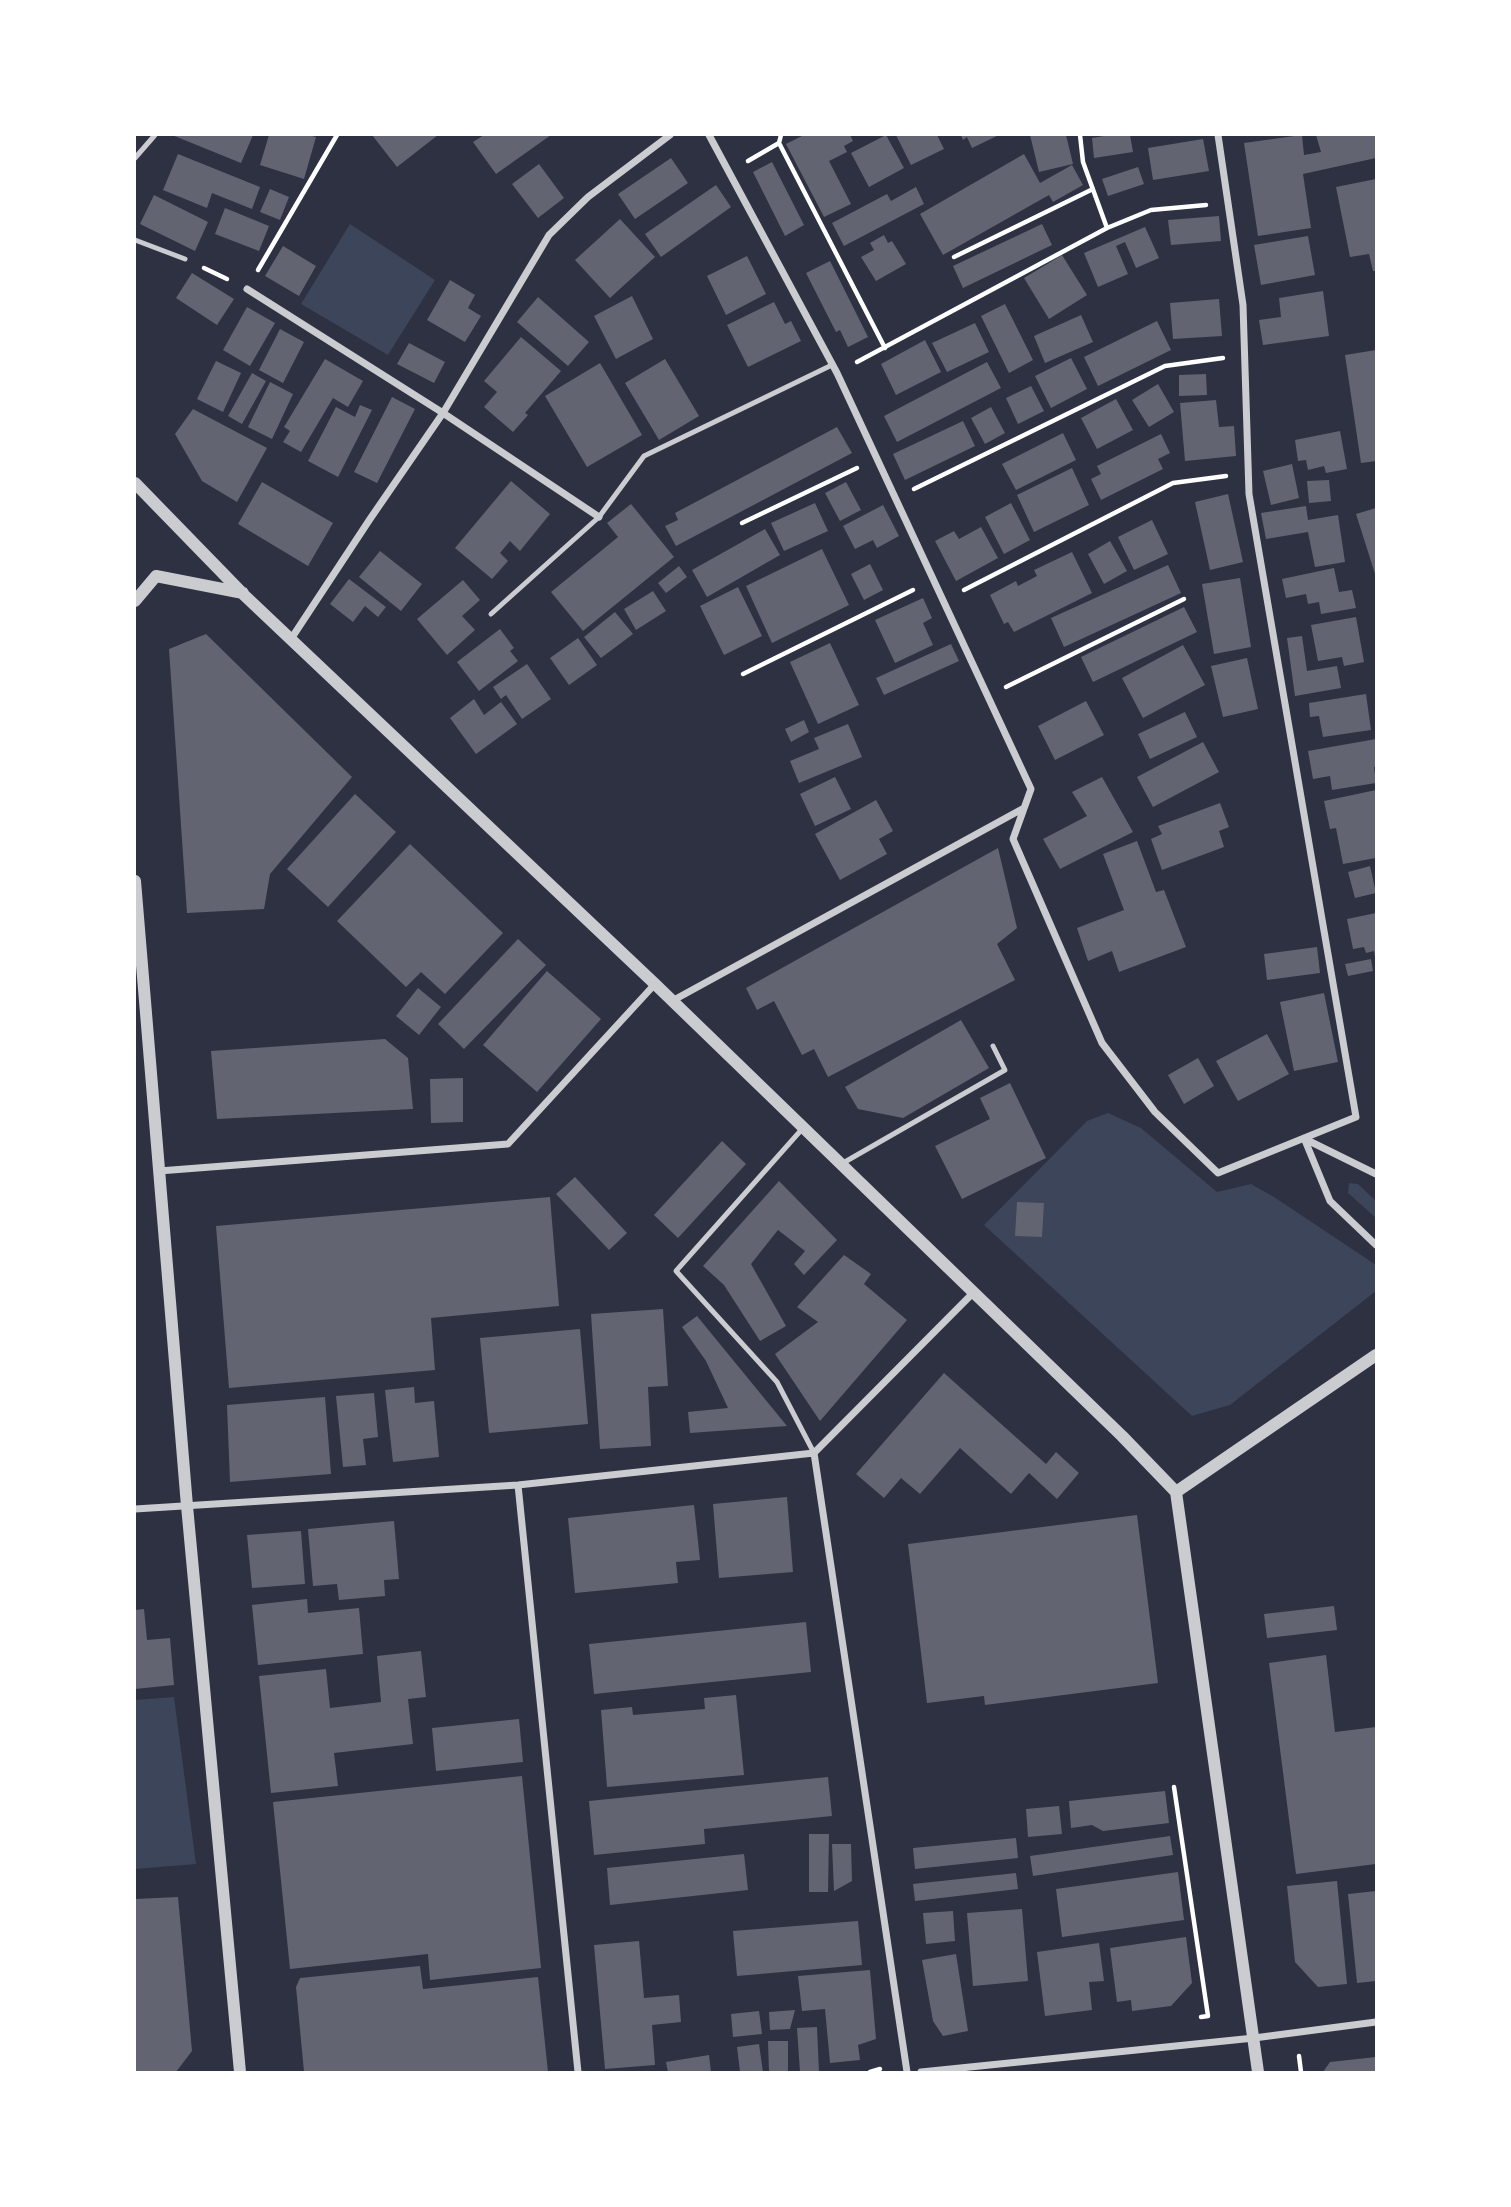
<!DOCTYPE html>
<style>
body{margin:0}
#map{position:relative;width:1511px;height:2207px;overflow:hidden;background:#2d3142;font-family:"Sofia Sans Condensed",sans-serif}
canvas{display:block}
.frame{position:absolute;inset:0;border:136px solid #fff;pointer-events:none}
</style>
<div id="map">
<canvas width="1511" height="2207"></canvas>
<div class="frame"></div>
</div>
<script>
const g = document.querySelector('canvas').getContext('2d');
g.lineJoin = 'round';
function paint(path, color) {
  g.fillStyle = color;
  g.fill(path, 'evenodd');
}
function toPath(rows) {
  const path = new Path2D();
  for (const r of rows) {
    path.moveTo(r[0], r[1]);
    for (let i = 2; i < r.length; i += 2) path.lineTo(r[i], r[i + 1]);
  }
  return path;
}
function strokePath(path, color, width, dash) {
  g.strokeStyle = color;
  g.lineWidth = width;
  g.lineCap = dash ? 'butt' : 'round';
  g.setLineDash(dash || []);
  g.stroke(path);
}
paint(toPath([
 [350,224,435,280,388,355,301,304],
 [1108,1113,1141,1128,1217,1192,1251,1184,1274,1197,1376,1265,1376,1291,1230,1405,1192,1416,984,1225,1087,1121],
 [1349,1183,1358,1184,1376,1201,1376,1218,1348,1193],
 [174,1697,196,1864,135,1869,135,1700]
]), '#3c4559');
paint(toPath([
 [172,135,253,135,241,163],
 [269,135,308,135,316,137,304,179,260,165],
 [372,135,438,135,397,167],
 [484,135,551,135,496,174,473,142],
 [804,135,850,135,853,141,844,146,847,152,829,161,851,204,824,217,786,144],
 [886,135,904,168,869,187,851,153],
 [896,135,937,135,944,149,911,165],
 [961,135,999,135,972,148,967,137,963,140],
 [1030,135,1066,135,1073,164,1039,172],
 [1110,135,1130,135,1133,152,1094,158,1092,138],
 [1302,135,1304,155,1321,152,1316,135,1376,135,1376,158,1303,174,1311,228,1258,236,1244,143],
 [1203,139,1209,171,1153,180,1148,148],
 [178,154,260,187,252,209,212,193,207,208,163,190],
 [1024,154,1040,183,1072,165,1083,185,1053,202,1049,195,943,255,920,214],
 [671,158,688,183,635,219,618,194],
 [772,162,804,225,785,236,753,172],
 [539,164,564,198,538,218,512,184],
 [1138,167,1144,184,1108,196,1102,179],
 [1376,179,1376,271,1373,271,1369,254,1350,257,1336,187],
 [716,185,731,207,661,257,645,234],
 [916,187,924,204,844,246,832,223,887,194,891,201],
 [270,189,289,197,280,220,260,212],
 [154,195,208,222,195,251,140,224],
 [225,208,269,226,259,251,215,234],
 [1219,216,1221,241,1171,245,1168,220],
 [620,219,655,257,610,298,575,260],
 [1042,224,1052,245,963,288,953,266],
 [1145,227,1159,258,1136,268,1125,242,1116,246,1128,274,1098,287,1084,253],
 [884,235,888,243,892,241,906,264,876,281,861,257,874,250,870,243],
 [1308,236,1315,275,1261,285,1254,245],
 [283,246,316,266,299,296,265,276],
 [1062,255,1087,295,1049,319,1024,278],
 [747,256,766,294,726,315,707,276],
 [830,261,868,337,848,347,840,330,836,332,806,273],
 [192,273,234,299,217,325,176,298],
 [450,280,475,295,468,308,481,316,465,342,427,320],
 [1323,291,1329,336,1263,345,1259,320,1281,317,1279,298],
 [632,296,653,339,616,359,594,316],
 [538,297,589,342,568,366,517,322],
 [1219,299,1222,336,1173,339,1170,303],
 [774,302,785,324,791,321,801,341,748,367,727,325],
 [1005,304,1033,360,1009,373,981,316],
 [247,307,275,323,250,366,223,350],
 [1081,315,1093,342,1045,363,1034,336],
 [1157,321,1171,350,1098,386,1084,357],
 [975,323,989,352,947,372,932,343],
 [280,329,304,342,283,383,259,370],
 [521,337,561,371,525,413,528,415,513,432,484,407,497,392,484,381],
 [925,340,941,372,896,395,881,364],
 [409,343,445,362,434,383,397,364],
 [1376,350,1376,461,1361,463,1345,355],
 [1071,358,1087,389,1051,408,1035,376],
 [325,359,363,381,348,407,333,398,301,452,283,442,290,431,284,427],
 [665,359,699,416,659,440,625,383],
 [216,361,241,373,223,412,197,399],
 [987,362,1001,388,897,442,884,416],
 [600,363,642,435,587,467,545,396],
 [252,373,266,381,242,424,228,416],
 [1206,374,1207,395,1179,396,1179,375],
 [270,382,293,394,272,439,248,427],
 [1158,384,1174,412,1149,427,1132,400],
 [1031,386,1044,411,1018,424,1006,398],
 [392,397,415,409,377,483,354,472],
 [1116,399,1133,430,1097,449,1081,418],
 [1216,400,1219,427,1234,426,1236,456,1185,461,1180,403],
 [360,405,372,410,338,477,308,461,336,407,355,417],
 [991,407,1005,433,985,444,971,418],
 [193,409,267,448,237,502,202,481,175,434],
 [963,421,975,446,905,480,893,454],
 [837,427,852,453,676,546,665,526,678,520,675,513],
 [1340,431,1347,469,1326,473,1324,466,1308,470,1306,460,1298,461,1295,440],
 [1063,433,1076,460,1016,490,1002,464],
 [1161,434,1170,453,1158,459,1163,469,1101,500,1091,479,1101,474,1097,466],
 [1292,464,1299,498,1271,505,1263,471],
 [1072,468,1089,505,1034,532,1017,495],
 [1329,480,1331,501,1309,503,1307,481],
 [511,481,550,514,520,551,510,541,500,553,508,561,492,579,455,548],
 [262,482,333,523,308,566,238,524],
 [846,482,861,510,840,521,825,493],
 [1228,494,1243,562,1210,570,1195,502],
 [815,503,828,531,784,551,771,523],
 [1011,503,1030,540,1004,554,985,517],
 [631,504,674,557,583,631,551,592,618,537,607,523],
 [883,505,899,536,877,548,873,540,855,549,843,526],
 [1306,506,1308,520,1338,515,1345,562,1315,567,1308,532,1266,539,1261,513],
 [1376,508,1376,577,1356,514],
 [1152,520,1168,554,1134,570,1118,537],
 [981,527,998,558,956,581,935,541,954,531,959,539],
 [765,529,780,555,707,597,692,570],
 [1110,541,1127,571,1104,584,1088,554],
 [822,549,849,605,772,643,746,586],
 [380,551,422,584,401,611,359,577],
 [1072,552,1092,593,1014,632,1008,622,1004,624,990,595,1016,581,1018,586,1037,576,1034,570],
 [870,564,883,590,864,600,851,574],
 [1168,565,1181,593,1064,647,1051,618],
 [679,566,687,577,666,593,658,583],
 [1334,568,1339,592,1352,590,1356,608,1321,614,1319,602,1308,604,1306,594,1286,598,1282,579],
 [1240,578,1251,647,1214,654,1202,584],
 [349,579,386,607,378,617,365,606,353,622,330,604],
 [463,580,480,600,462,616,475,630,447,655,417,619],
 [738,587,762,636,724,655,700,606],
 [653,591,666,611,636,630,624,609],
 [923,598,932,618,923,623,933,645,895,663,875,620],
 [1184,607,1197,632,1093,682,1081,657],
 [615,612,633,634,601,658,584,637],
 [1356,617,1364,662,1344,666,1342,657,1318,661,1311,625],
 [500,629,514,648,510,651,518,661,479,691,457,662],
 [206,634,352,777,270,874,264,909,187,913,169,649],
 [1302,636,1307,671,1337,666,1341,688,1295,696,1287,638],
 [578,638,597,665,569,685,550,658],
 [830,643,859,705,818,724,790,662],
 [951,644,959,661,884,695,876,678],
 [1183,645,1205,685,1143,718,1122,678],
 [1247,658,1258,709,1223,717,1211,666],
 [527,664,551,699,522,719,506,695,501,699,493,687],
 [1366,694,1371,730,1323,737,1319,716,1310,717,1309,703],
 [474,699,484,715,501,702,517,724,476,754,450,718],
 [1086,701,1104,735,1055,760,1038,726],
 [1185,712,1197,737,1150,759,1138,734],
 [804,720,809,732,791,742,785,729],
 [848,724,862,757,799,783,790,761,819,749,814,738],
 [1376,739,1376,767,1374,767,1376,783,1332,790,1330,776,1313,779,1308,751],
 [1203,742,1219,772,1153,807,1137,777],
 [835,777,851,809,815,826,800,794],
 [1102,777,1133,832,1060,869,1043,839,1087,816,1072,792],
 [1376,790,1376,858,1343,864,1336,828,1330,829,1324,801],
 [355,794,396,832,328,907,287,869],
 [876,800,893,831,879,839,887,854,840,880,815,834],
 [1220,803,1229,827,1219,831,1224,847,1162,870,1151,839,1162,834,1158,826],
 [1137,841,1156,892,1164,890,1186,947,1119,972,1112,951,1088,961,1077,928,1124,910,1103,854],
 [410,844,503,933,445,994,421,972,406,987,337,921],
 [998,848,1017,928,997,944,1015,980,828,1077,814,1049,802,1055,774,1001,757,1010,746,988],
 [1370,866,1376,893,1355,898,1348,872],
 [1376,913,1376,957,1375,957,1374,951,1366,953,1364,947,1353,949,1347,919],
 [518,939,546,965,464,1049,438,1024],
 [1317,947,1320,973,1267,980,1264,954],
 [1371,959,1373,971,1348,976,1345,964],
 [547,971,601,1019,537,1092,483,1045],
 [418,988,441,1007,419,1035,396,1016],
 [1324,993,1338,1062,1294,1071,1280,1002],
 [961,1020,989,1068,903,1118,858,1109,845,1087],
 [1267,1034,1289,1074,1238,1101,1216,1061],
 [385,1039,408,1058,413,1109,217,1119,211,1051],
 [1198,1058,1214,1086,1184,1104,1168,1075],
 [463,1078,463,1122,431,1123,430,1079],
 [1010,1083,1046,1158,962,1199,935,1146,990,1119,980,1098],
 [722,1141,746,1164,678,1238,654,1215],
 [575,1177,627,1233,609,1250,556,1194],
 [779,1181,837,1240,804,1275,794,1264,805,1251,778,1230,751,1264,786,1326,760,1341,724,1285,703,1266],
 [550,1197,559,1306,431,1318,435,1370,229,1388,216,1226],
 [1017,1202,1044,1203,1042,1237,1015,1236],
 [844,1255,871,1274,864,1284,907,1320,820,1421,775,1354,818,1322,797,1307],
 [663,1309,668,1386,648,1387,651,1446,600,1449,591,1314],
 [697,1316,787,1426,690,1433,688,1412,728,1408,706,1361,682,1327],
 [580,1329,588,1424,489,1433,480,1338],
 [944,1373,1046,1464,1056,1452,1079,1473,1057,1499,1029,1473,1011,1494,960,1448,920,1494,901,1478,884,1498,856,1474],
 [414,1387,415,1403,434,1401,439,1457,393,1462,385,1390],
 [374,1393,378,1437,363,1439,366,1465,343,1467,336,1396],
 [325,1397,331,1474,230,1482,227,1405],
 [787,1497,793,1572,719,1578,713,1504],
 [694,1505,700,1560,676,1562,678,1583,575,1593,568,1518],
 [1137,1515,1158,1683,985,1705,984,1696,927,1703,908,1544],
 [394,1521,399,1579,384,1580,385,1596,339,1600,337,1584,313,1586,308,1529],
 [301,1531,305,1584,252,1588,247,1535],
 [307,1599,308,1613,359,1608,363,1654,258,1665,252,1605],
 [1334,1606,1337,1630,1267,1638,1264,1614],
 [144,1609,147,1640,170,1638,174,1685,135,1689,135,1610],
 [806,1622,811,1672,594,1694,589,1644],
 [421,1651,426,1697,408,1699,413,1744,334,1753,338,1786,271,1793,259,1676,326,1669,330,1708,381,1702,377,1656],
 [1326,1655,1335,1732,1376,1727,1376,1864,1296,1874,1269,1663],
 [736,1695,744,1775,607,1787,601,1710,632,1707,633,1715,705,1709,704,1698],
 [519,1719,523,1762,436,1771,432,1728],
 [522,1776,541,1968,430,1980,428,1954,290,1969,273,1802],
 [828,1777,832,1816,704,1829,705,1844,594,1855,589,1801],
 [1165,1791,1169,1823,1103,1831,1092,1825,1071,1828,1069,1801],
 [1059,1806,1062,1834,1028,1837,1026,1809],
 [809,1834,829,1834,828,1892,809,1892],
 [1170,1836,1173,1855,1033,1876,1030,1856],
 [1016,1838,1018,1858,915,1869,913,1848],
 [832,1844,851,1844,852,1881,834,1891],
 [744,1854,748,1890,610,1905,607,1868],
 [1178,1872,1184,1920,1062,1937,1056,1889],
 [1016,1873,1018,1889,915,1901,913,1884],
 [1337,1881,1347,1984,1318,1987,1295,1962,1287,1886],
 [1376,1891,1376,1981,1357,1983,1348,1894],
 [178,1897,192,2051,176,2072,135,2072,135,1899],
 [1022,1909,1028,1981,973,1986,967,1913],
 [953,1911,955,1941,926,1944,923,1913],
 [858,1921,862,1965,737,1976,733,1931],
 [1186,1937,1192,1983,1171,2006,1132,2011,1131,2000,1117,2002,1110,1948],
 [639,1941,644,1998,679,1995,681,2022,652,2025,655,2065,605,2069,594,1945],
 [1099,1943,1104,1981,1089,1982,1092,2010,1045,2016,1037,1952],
 [956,1954,968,2031,943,2036,933,2021,922,1960],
 [420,1966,423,1989,538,1977,548,2072,304,2072,296,1987,300,1978],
 [870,1970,876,2039,858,2045,860,2060,830,2063,825,2009,802,2011,798,1976],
 [795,2010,790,2029,770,2030,769,2012],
 [759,2011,762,2034,733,2037,731,2014],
 [817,2027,819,2072,800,2072,797,2028],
 [768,2041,788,2041,788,2072,769,2072],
 [759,2044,763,2072,740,2072,737,2047],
 [709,2055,711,2072,668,2072,666,2062],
 [1376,2057,1376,2072,1323,2072,1330,2062]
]), '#626471');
strokePath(toPath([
 [1080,135,1083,162,1107,228],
 [779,143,885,348],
 [748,161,779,143,781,135],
 [954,257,1093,189],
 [204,268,227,279],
 [258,270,337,135],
 [857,362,1107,228,1151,210,1206,205],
 [914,489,1165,366,1223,358],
 [742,523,857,468],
 [964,590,1173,483,1226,476],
 [743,674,913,590],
 [1006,687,1184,599],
 [1174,1787,1208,2016,1201,2017],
 [1299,2056,1301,2072],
 [870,2072,880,2069]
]), '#fff', 4.5);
strokePath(toPath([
 [135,158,155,135],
 [135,240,185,259],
 [491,614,599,517,644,456,832,365],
 [803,1128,676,1271,777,1382,814,1453],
 [843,1163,1005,1070,993,1046]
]), '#caccd0', 5);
strokePath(toPath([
 [709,135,837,373,1031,789,1013,839,1102,1043,1155,1112,1218,1173,1356,1117,1249,494,1243,305,1218,135],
 [247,289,443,413,599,517],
 [291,639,370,519,443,413,549,235,588,197,670,135],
 [672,1001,1024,808],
 [1304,1138,1330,1201,1376,1245],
 [1305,1139,1376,1174],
 [159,1171,508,1144,655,984],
 [814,1453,907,2072],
 [518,1485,578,2072],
 [135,1509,518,1485,814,1453,973,1293],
 [921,2072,1254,2038,1376,2022]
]), '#caccd0', 7);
strokePath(toPath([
 [135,483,243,594,655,984,1122,1436,1176,1492,1258,2072],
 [135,601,156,576,243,593],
 [135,881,187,1506,240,2072],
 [1176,1492,1376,1355]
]), '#caccd0', 12);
</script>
